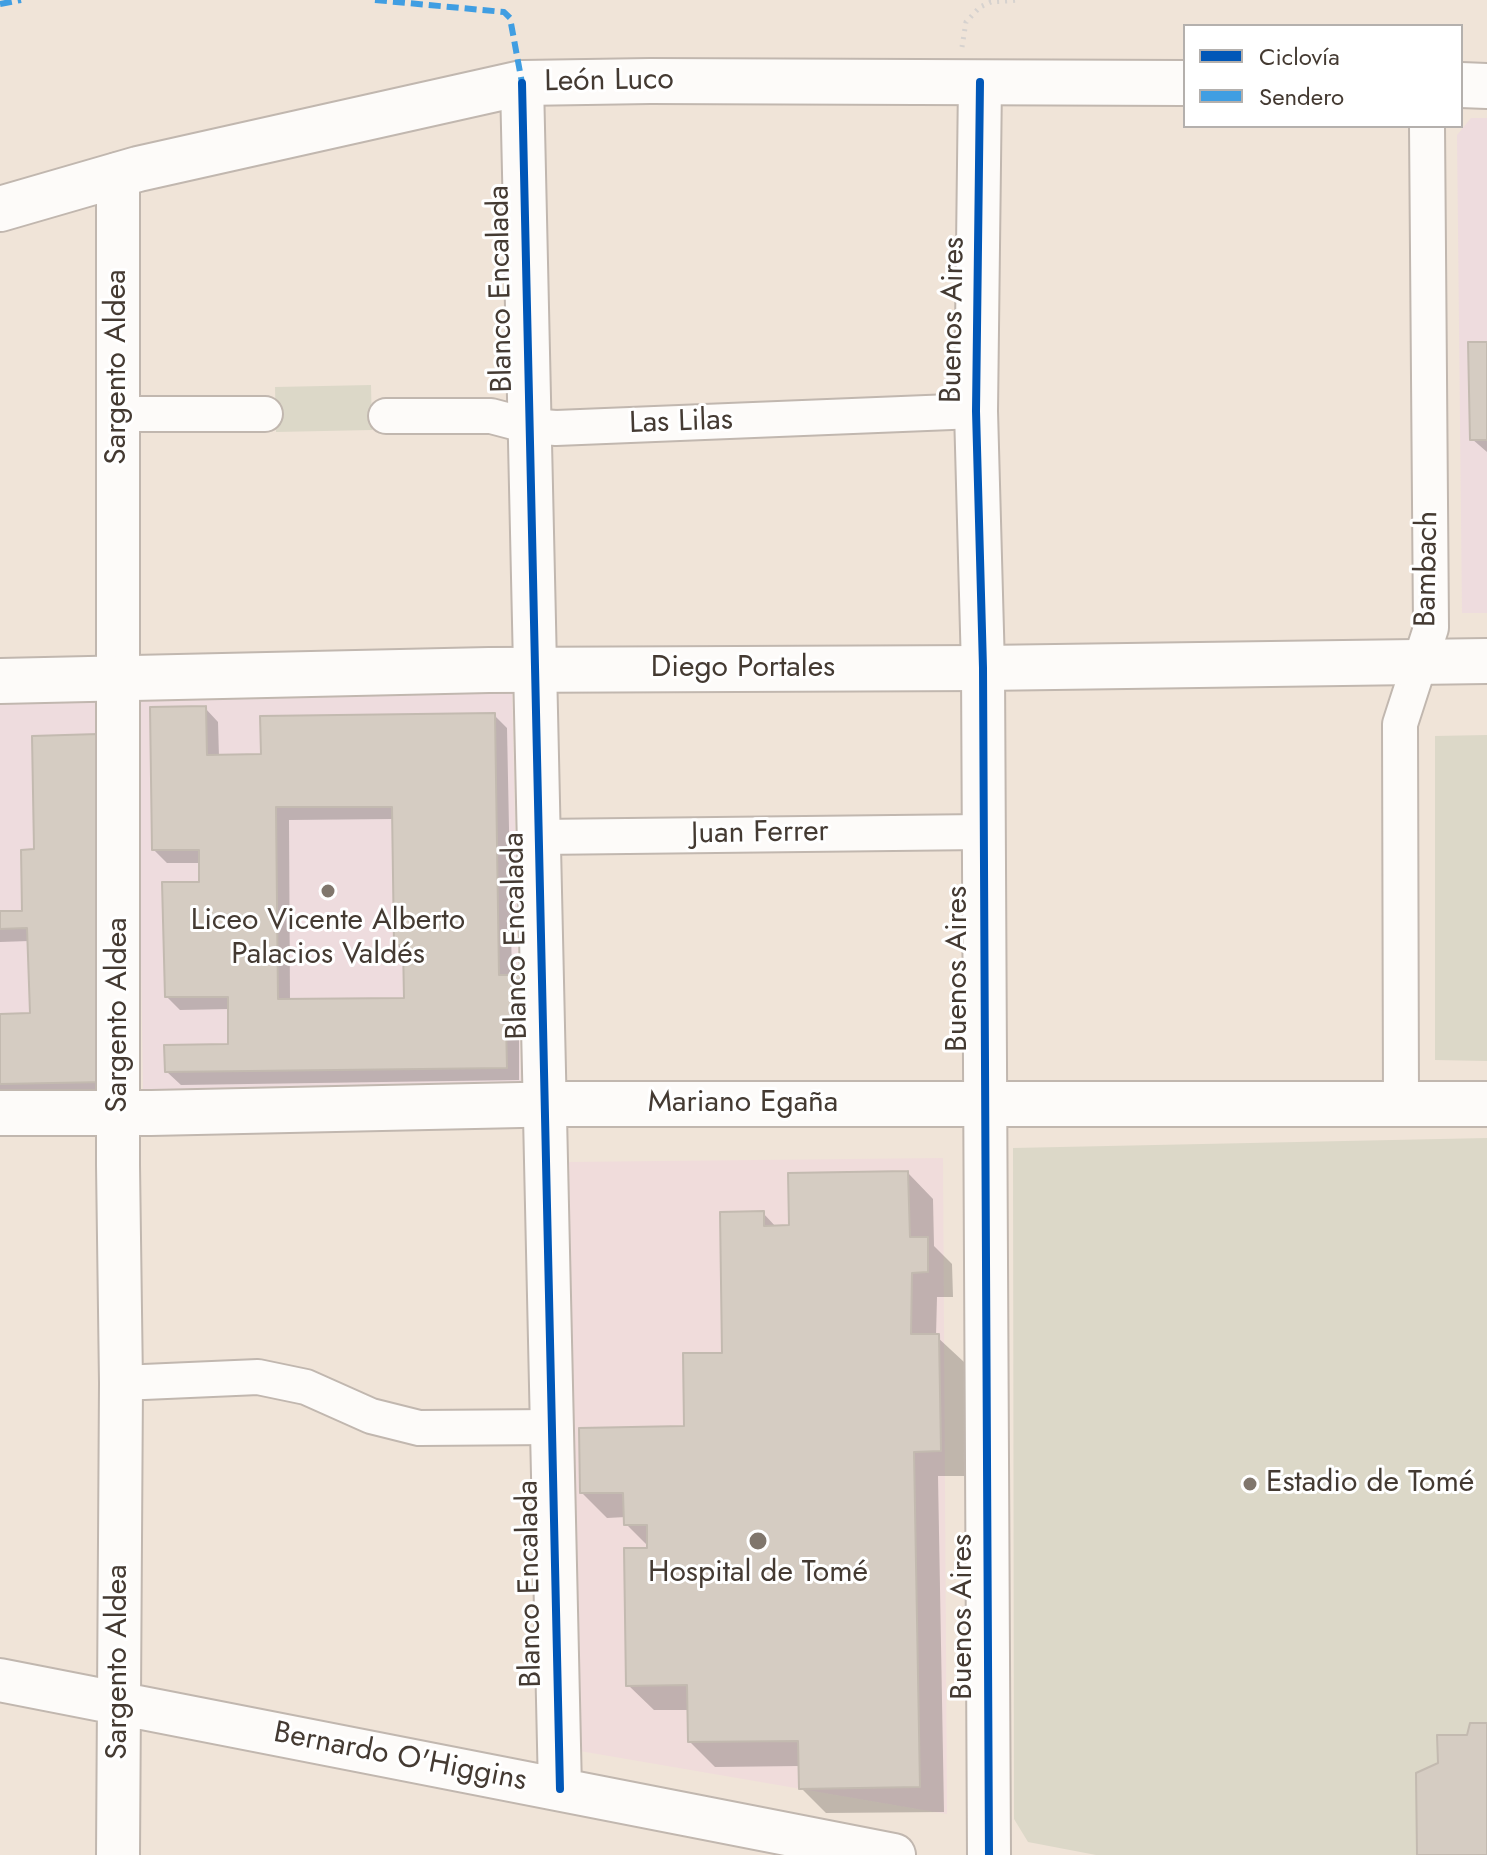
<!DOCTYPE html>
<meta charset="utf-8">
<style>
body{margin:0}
#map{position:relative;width:1487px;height:1855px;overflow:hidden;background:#f0e4d8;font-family:Jost,sans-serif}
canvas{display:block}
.legend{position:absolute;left:1183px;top:24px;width:280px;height:104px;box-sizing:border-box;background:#fff;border:2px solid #b4b0ad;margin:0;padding:10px 14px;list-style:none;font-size:24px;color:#443a32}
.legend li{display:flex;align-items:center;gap:16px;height:40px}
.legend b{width:40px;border:2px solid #b4b0ad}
</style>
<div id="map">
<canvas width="1487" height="1855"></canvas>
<ul class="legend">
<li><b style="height:10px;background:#0057b8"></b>Ciclovía</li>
<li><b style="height:10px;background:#409ee2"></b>Sendero</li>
</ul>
</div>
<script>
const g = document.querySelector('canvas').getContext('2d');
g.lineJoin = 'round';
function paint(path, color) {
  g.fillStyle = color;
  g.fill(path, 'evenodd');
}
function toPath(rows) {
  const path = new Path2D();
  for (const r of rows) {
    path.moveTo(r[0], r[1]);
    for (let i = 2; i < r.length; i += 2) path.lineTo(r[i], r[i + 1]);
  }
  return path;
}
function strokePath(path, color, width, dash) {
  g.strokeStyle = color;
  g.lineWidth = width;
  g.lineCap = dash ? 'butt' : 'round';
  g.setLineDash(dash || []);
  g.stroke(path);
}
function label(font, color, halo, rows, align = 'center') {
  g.font = font + ' Jost,sans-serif';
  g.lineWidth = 6;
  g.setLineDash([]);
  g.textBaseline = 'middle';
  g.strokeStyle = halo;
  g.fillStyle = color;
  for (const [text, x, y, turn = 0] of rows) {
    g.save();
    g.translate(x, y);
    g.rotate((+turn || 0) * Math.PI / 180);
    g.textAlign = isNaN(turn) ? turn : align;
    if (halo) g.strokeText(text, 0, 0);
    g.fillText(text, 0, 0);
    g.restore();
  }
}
paint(toPath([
 [1471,118,1487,118,1487,613,1462,613,1457,135],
 [109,687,120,1105,0,1103,0,691],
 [512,688,521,1093,143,1095,137,689]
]), '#eedcde');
paint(toPath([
 [943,1158,947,1814,574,1750,569,1162]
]), '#f0dcdb');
paint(toPath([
 [371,385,372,430,276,432,275,387],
 [1487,735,1487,1061,1435,1060,1435,736],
 [1487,1138,1487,1855,1096,1855,1028,1842,1014,1819,1013,1148]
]), '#dcd8c8');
paint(toPath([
 [1487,344,1487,452,1472,439],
 [205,708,218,722,219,757,263,756,494,715,507,728,512,977,539,1033,519,1034,519,1080,181,1085,167,1072,230,1046,230,1009,180,1010,167,997,201,884,201,863,167,863,154,850],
 [394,819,396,944,405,954,406,1000,290,1001,289,820],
 [0,913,24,913,118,1095,0,1097,0,1016,32,1015,29,941,0,942],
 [908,1173,933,1199,934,1246,952,1264,953,1297,937,1297,936,1336,964,1362,966,1476,938,1476,944,1812,826,1813,801,1788,800,1766,715,1767,690,1742,689,1710,654,1710,628,1685,652,1550,626,1524,626,1517,607,1518,582,1493,686,1428,725,1355,763,1213,777,1228,791,1227]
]), '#0003');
const building = toPath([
 [1468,342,1487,342,1487,440,1470,440,1468,342],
 [206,706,207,755,261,754,260,716,495,713,499,975,525,975,526,1021,506,1021,507,1068,165,1072,164,1045,228,1044,228,997,165,997,162,882,199,882,199,850,152,850,150,707,206,706],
 [276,807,392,807,394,945,403,945,404,998,278,999,276,807],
 [98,734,106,1082,0,1084,0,1014,30,1013,27,928,0,929,0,911,22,911,21,850,34,849,32,736,98,734],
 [908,1171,910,1237,928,1237,928,1272,912,1273,911,1334,939,1334,941,1451,914,1452,920,1787,799,1789,798,1741,688,1742,687,1685,626,1686,624,1548,647,1548,647,1525,624,1525,623,1493,580,1493,579,1428,684,1426,683,1353,722,1353,720,1212,764,1211,764,1226,789,1225,788,1173,908,1171],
 [1470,1723,1487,1723,1487,1855,1417,1855,1416,1773,1438,1763,1437,1735,1467,1735,1470,1723]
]);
paint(building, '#d5ccc2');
strokePath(building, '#c3bab0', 2);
const minor = toPath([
 [118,414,265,414],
 [386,416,491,416,529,426,556,428,976,411],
 [539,837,982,832],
 [1401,1104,1400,724,1431,628,1427,126],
 [121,1383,258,1377,306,1387,371,1416,419,1428,552,1427]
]);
const tertiary = toPath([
 [980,82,976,411,983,668,989,1855],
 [522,83,560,1789],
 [118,174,118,1165,121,1383,118,1855],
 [0,1680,894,1855]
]);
const secondary = toPath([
 [1461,85,1487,86],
 [0,209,138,169,522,83,650,81,1185,83],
 [0,681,489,670,983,668,1487,661],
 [0,1113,151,1113,567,1104,1487,1104]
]);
strokePath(minor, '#c1b7af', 38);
strokePath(tertiary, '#c1b7af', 46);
strokePath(secondary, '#c1b7af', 48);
strokePath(toPath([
 [962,47,966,22,980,7,991,2,1020,0]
]), '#d6d2cf', 5, [2, 6]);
strokePath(minor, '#fdfbf9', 34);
strokePath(tertiary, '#fdfbf9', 42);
strokePath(secondary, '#fdfbf9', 44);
strokePath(toPath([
 [375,0,504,12,510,18,522,83],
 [0,4,21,0]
]), '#409ee2', 6, [12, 6]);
strokePath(toPath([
 [980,82,976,411,983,668,989,1855],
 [522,83,560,1789]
]), '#0057b8', 8);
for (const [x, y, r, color] of [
 [328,891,8,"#80766c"],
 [1250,1484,8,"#80766c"],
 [758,1541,10,"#80766c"]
]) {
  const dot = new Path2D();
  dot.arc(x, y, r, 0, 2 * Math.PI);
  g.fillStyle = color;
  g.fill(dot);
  strokePath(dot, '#fff', 3);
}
label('30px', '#443a32', '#fff', [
 ["León Luco",609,82,-1],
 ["Blanco Encalada",502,289,-91],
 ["Buenos Aires",954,320,-89],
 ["Sargento Aldea",118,367,-90],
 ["Las Lilas",681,423,-2],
 ["Bambach",1428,569,-89],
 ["Diego Portales",743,669],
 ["Juan Ferrer",760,834,-1],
 ["Blanco Encalada",517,936,-91],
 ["Buenos Aires",959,969,-90],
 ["Sargento Aldea",119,1015,-90],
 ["Mariano Egaña",743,1104],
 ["Blanco Encalada",531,1584,-91],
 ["Buenos Aires",964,1617,-90],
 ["Sargento Aldea",119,1662,-90],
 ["Bernardo O'Higgins",400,1758,11]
]);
label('30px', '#443a32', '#fff', [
 ["Liceo Vicente Alberto",328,922],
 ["Palacios Valdés",328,956],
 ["Estadio de Tomé",1266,1484,"left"],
 ["Hospital de Tomé",758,1574]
]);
</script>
